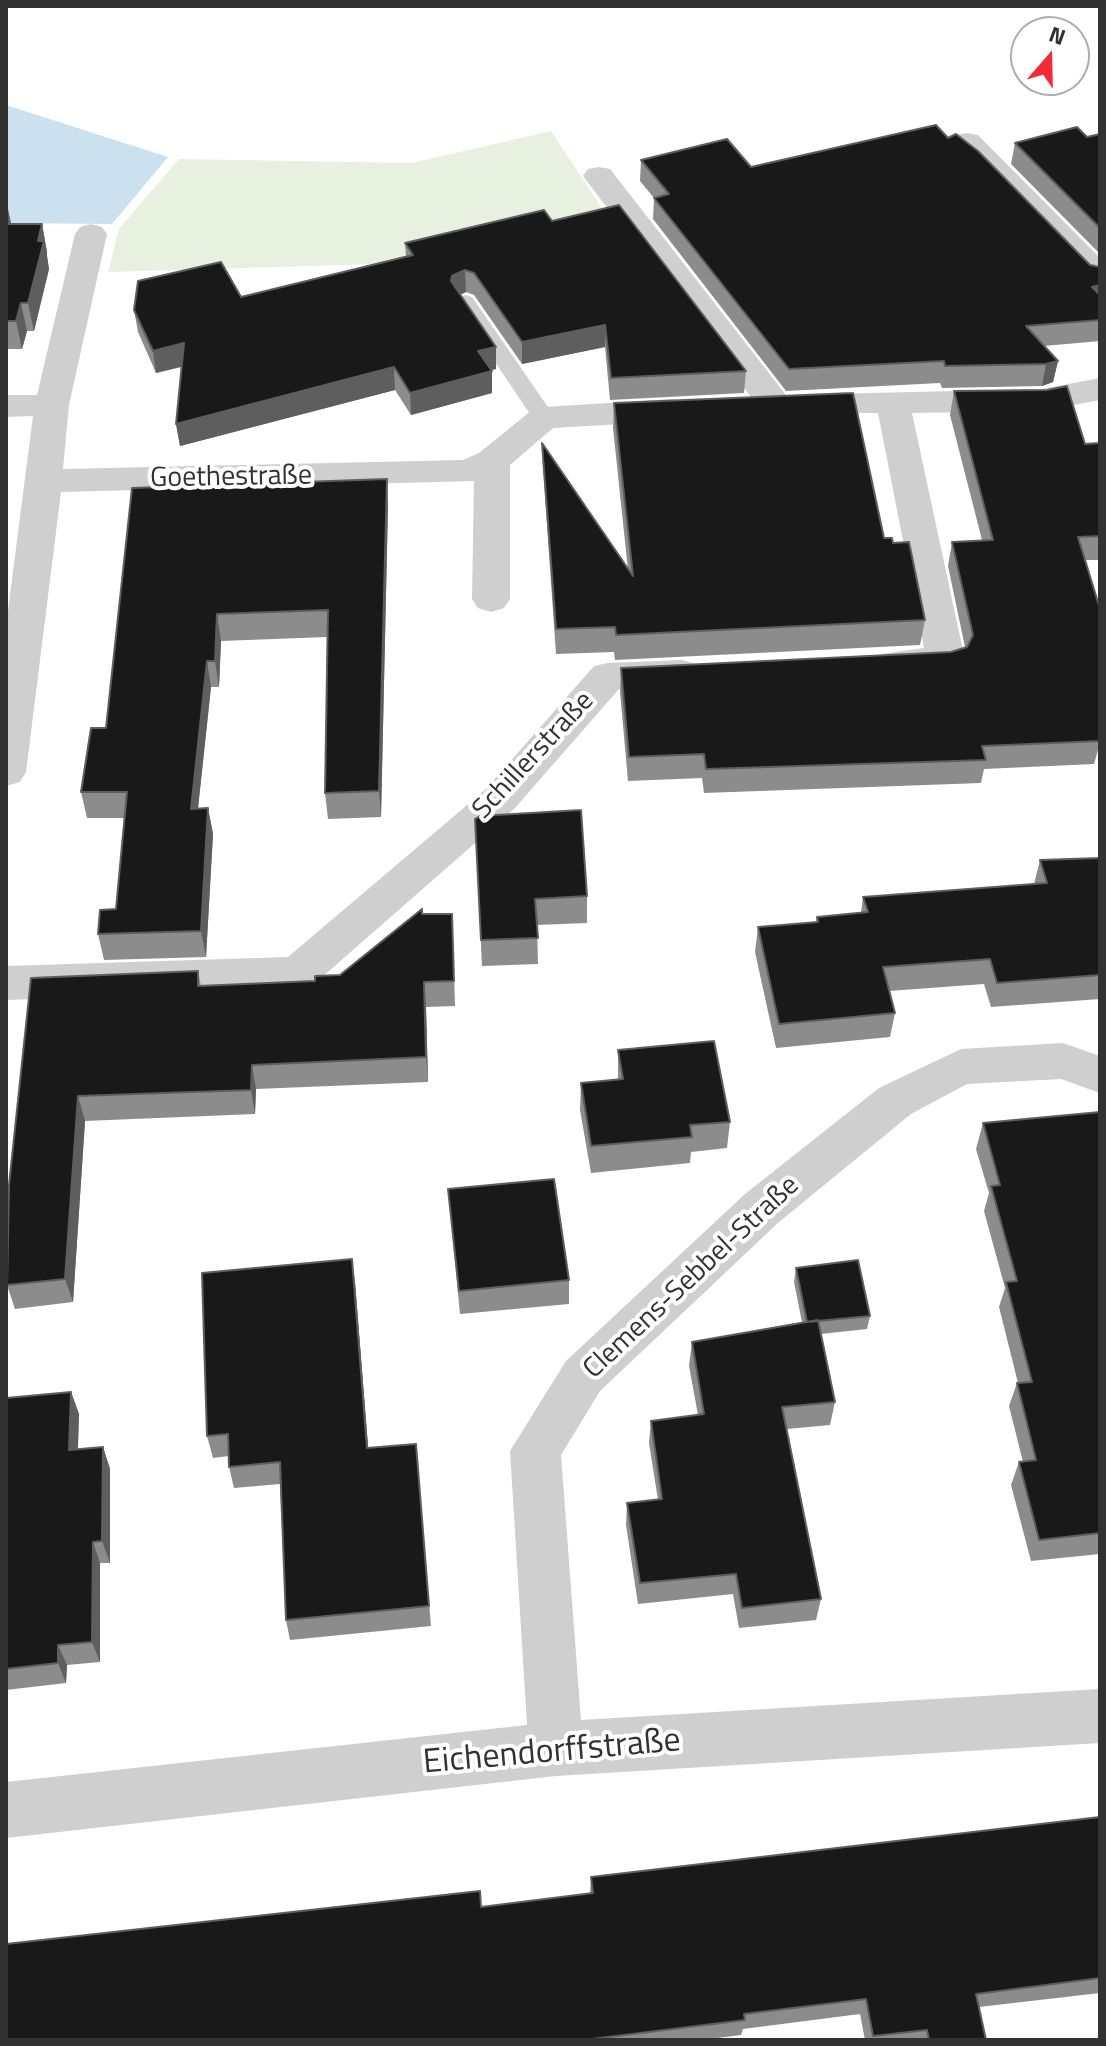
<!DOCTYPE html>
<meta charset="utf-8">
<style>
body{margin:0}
#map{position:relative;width:1106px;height:2046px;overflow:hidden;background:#fff;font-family:"Titillium Web",sans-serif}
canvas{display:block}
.frame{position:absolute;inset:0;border:8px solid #323232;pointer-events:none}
.north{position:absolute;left:1010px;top:16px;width:80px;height:80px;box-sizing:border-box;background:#fff;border:2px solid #adadad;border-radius:50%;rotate:20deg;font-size:22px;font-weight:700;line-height:32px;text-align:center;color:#323232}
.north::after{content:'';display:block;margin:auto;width:28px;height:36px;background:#f32b35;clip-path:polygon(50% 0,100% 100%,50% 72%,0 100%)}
</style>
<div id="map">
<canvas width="1106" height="2046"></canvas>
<div class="frame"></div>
<div class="north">N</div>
</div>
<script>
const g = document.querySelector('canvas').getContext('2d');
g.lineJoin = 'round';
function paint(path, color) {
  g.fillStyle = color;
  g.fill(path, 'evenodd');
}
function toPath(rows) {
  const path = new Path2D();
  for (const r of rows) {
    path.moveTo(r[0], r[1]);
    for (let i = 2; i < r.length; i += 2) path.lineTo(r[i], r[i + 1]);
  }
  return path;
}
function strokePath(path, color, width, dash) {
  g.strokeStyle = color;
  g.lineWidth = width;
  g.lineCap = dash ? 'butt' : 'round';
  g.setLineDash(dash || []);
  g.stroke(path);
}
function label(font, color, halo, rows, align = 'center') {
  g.font = font + ' "Titillium Web",sans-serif';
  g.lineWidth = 8;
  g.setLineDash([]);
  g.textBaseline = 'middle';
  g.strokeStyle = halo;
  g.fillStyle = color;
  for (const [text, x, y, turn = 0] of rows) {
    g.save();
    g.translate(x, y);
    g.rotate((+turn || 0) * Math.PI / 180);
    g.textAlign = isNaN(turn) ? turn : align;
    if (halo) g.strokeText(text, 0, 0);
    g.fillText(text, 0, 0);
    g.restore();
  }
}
paint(toPath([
 [551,131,607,216,412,263,108,272,119,229,179,159,412,163]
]), '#e8f0e0');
paint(toPath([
 [6,105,168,157,112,224,6,223]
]), '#cce1f0');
paint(toPath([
 [465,295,472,297,552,413,555,418,552,423,536,423,454,301,465,295]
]), '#cfcfcf');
paint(toPath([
 [967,133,978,135,1100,258,1100,287,1088,284,956,149,952,142,956,135,967,133],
 [599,167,610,169,786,395,1042,389,1100,378,1100,400,1042,411,912,413,965,660,960,669,946,673,895,676,881,672,876,663,881,654,924,648,878,413,786,413,775,416,763,413,583,176,588,169,599,167],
 [91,224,102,227,107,234,69,405,63,469,463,460,479,453,532,410,544,407,673,399,685,402,690,410,685,418,673,421,553,428,510,465,510,599,504,608,491,612,478,608,472,599,474,481,61,492,26,772,20,782,6,786,6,626,33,416,6,417,6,395,37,395,75,234,80,227,91,224],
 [682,660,696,664,701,673,696,682,682,686,619,689,514,809,313,985,298,990,6,1000,6,966,288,957,486,789,594,666,608,663,682,660],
 [1063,1043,1100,1056,1100,1093,1061,1079,967,1084,911,1114,779,1222,600,1391,561,1455,581,1720,1100,1689,1100,1743,556,1776,6,1838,6,1782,527,1725,510,1451,566,1361,745,1194,879,1088,961,1049,1063,1043]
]), '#cfcfcf');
paint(toPath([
 [1100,134,1100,254,1011,164,1015,143,1087,137],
 [948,138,1090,265,1100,267,1100,341,1044,346,1058,361,1053,382,1042,386,942,388,940,383,786,391,653,219,654,198,640,181,641,160,751,167],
 [6,200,11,224,42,224,47,252,47,256,49,269,34,331,27,331,22,349,6,349],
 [552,221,746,371,744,393,610,400,605,347,522,364,474,295,466,292,460,295,496,347,496,369,491,370,492,393,411,415,395,390,180,446,176,424,182,367,156,373,138,332,134,310,241,297,406,256,405,243],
 [954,391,1085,444,1100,443,1100,560,1085,560,1100,609,1100,743,1094,764,984,769,981,783,704,793,702,778,628,781,620,692,621,668,951,652,965,647,948,566,952,542,982,540,950,415],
 [614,403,884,538,925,620,920,645,615,660,614,652,556,654,543,468,542,443,628,570,613,428],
 [132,488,388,505,381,817,328,819,325,793,327,637,221,641,219,687,211,687,198,809,208,808,213,834,206,957,104,960,98,934,116,909,124,818,87,818,81,792,106,728],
 [475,819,587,896,587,923,537,925,538,964,482,966],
 [1100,858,1100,999,991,1007,984,984,889,991,895,1013,890,1037,776,1048,755,952,758,927,816,922,817,917,861,913,863,897,1034,884,1040,860],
 [422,914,453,939,455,1006,426,1007,428,1082,256,1089,255,1114,85,1121,73,1302,15,1309,7,1285,31,978,198,971,201,986,315,981,340,975],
 [618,1050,730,1122,727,1148,691,1152,690,1163,591,1173,580,1110,581,1083,618,1080],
 [1100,1112,1100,1554,1031,1561,1011,1485,1019,1462,1023,1462,1009,1406,1017,1383,1018,1383,999,1307,1005,1288,984,1211,989,1193,976,1149,983,1123],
 [448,1189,569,1280,569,1304,460,1314],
 [796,1268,870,1316,867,1329,821,1334,835,1402,830,1425,787,1429,821,1599,816,1620,739,1628,733,1594,638,1604,626,1525,627,1503,658,1500,649,1443,651,1421,698,1415,689,1366,692,1342,802,1322,794,1282],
 [355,1282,368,1448,416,1444,431,1626,290,1640,286,1620,280,1484,234,1488,229,1467,229,1456,213,1458,207,1436],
 [71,1392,79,1414,78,1449,103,1447,110,1469,110,1563,100,1563,100,1662,67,1665,66,1683,6,1690,6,1398],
 [1100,1817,1100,1993,979,2007,986,2040,865,2040,860,2014,743,2029,741,2035,702,2040,6,2040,481,1907,590,1894,591,1877]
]), '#8c8c8c');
paint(toPath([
 [6,200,12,228,6,250],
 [42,224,47,252,47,256,49,269,34,331,28,303,38,241],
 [465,270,466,292,453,298,451,281,452,276],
 [1100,285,1100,305,1092,287],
 [21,303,27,331,22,349,16,321],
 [605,325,605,347,522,364,522,342],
 [184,343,187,365,156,373,153,351],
 [496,347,496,369,479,373,478,351],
 [1058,361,1053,382,1042,386,1046,364],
 [394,367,395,390,180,446,176,424],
 [492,371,492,393,411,415,410,393],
 [387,479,388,505,381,817,379,791],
 [217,614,221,641,219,687,215,661],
 [207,661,211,687,195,835,191,809],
 [208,808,213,834,206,957,201,931],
 [424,982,426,1007,428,1082,426,1057],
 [252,1065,256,1089,255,1114,251,1090],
 [78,1096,85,1121,73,1302,65,1279],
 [352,1259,355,1282,370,1470,367,1448],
 [71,1392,79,1414,77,1472,69,1450],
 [103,1447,110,1469,110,1563,102,1541],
 [93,1542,100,1563,100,1662,92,1642],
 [58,1645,67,1665,66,1683,58,1663]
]), '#5e5e5e');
const building = toPath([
 [936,125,948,138,956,134,978,151,1090,265,1100,267,1100,285,1092,287,1100,295,1100,320,1026,326,1058,361,1046,364,945,366,944,361,789,369,654,198,669,194,641,160,727,139,751,167,936,125],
 [1077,127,1087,137,1100,134,1100,228,1015,143,1077,127],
 [619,205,746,371,611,378,605,325,522,342,474,273,465,270,452,276,451,281,496,347,478,351,492,371,410,393,394,367,176,424,184,343,153,351,134,310,138,281,221,262,241,297,413,255,405,243,544,210,552,221,619,205],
 [6,224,42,224,38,241,44,241,28,303,21,303,16,321,6,321,6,224],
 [1067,386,1085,444,1100,443,1100,536,1078,537,1100,609,1100,741,982,746,986,760,706,769,704,754,629,757,621,668,951,652,967,647,973,635,952,542,993,540,954,391,1047,390,1067,386],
 [853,393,884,538,892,538,893,543,909,542,925,620,616,635,615,627,556,629,542,443,633,576,614,403,853,393],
 [387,479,379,791,325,793,328,610,217,614,215,661,207,661,191,809,208,808,201,931,98,934,100,910,116,909,127,792,81,792,91,728,106,728,132,488,387,479],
 [581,810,587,896,535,899,538,938,481,940,475,819,480,816,581,810],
 [1100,858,1100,975,997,983,990,959,883,967,895,1013,779,1024,758,927,818,922,817,917,868,912,863,897,1047,883,1040,860,1100,858],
 [422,909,422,914,452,914,454,981,424,982,426,1057,252,1065,251,1090,78,1096,65,1279,7,1285,9,1185,31,978,198,971,198,986,315,981,315,976,340,975,422,909],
 [714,1041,730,1122,690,1125,692,1137,591,1146,581,1083,623,1079,618,1050,714,1041],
 [1100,1112,1100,1533,1039,1540,1019,1462,1036,1460,1017,1383,1032,1382,1006,1282,1017,1281,991,1186,1000,1185,983,1123,1100,1112],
 [554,1179,569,1280,459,1291,448,1189,554,1179],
 [352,1259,367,1448,416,1444,429,1606,286,1620,280,1462,229,1467,228,1434,207,1436,202,1273,352,1259],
 [858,1260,870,1316,807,1322,796,1268,858,1260],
 [818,1320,835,1402,782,1407,821,1599,742,1608,736,1574,640,1583,627,1503,662,1499,651,1421,704,1414,692,1342,818,1320],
 [71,1392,69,1450,103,1447,102,1541,93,1542,92,1642,58,1645,58,1663,6,1669,6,1398,71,1392],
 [1100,1817,1100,1978,976,1994,986,2040,929,2040,927,2030,873,2036,866,1999,744,2014,745,2020,584,2040,6,2040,6,1944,480,1891,481,1907,593,1893,591,1877,1100,1817]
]);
paint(building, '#191919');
strokePath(building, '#5e5e5e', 2);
label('28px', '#323232', '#fff', [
 ["Goethestraße",231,478,-1],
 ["Schillerstraße",534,756,-47],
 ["Clemens-Sebbel-Straße",692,1278,-43]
]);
label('34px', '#323232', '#fff', [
 ["Eichendorffstraße",552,1753,-5]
]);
</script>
